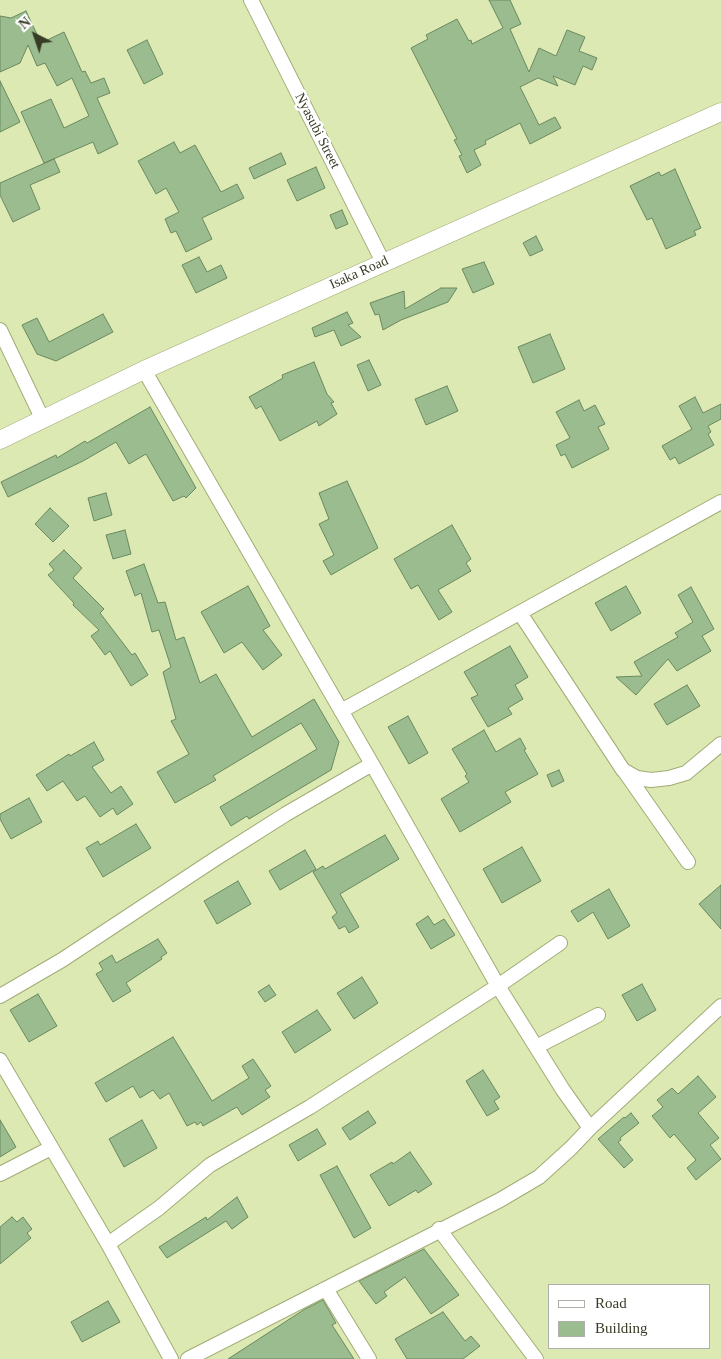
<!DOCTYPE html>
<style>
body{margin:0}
#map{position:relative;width:721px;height:1359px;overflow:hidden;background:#dde9b2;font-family:Georgia,serif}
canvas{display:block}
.legend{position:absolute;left:548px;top:1284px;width:162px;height:65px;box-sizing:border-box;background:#fff;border:1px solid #afb1a8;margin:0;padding:6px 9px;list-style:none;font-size:15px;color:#383c26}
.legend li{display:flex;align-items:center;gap:10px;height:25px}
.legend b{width:25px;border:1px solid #afb1a8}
.north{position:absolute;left:10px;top:10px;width:50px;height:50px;-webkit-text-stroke:4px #fff;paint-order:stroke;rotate:319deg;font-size:14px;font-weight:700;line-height:20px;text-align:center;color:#383c26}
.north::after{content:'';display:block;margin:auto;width:18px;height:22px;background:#383c26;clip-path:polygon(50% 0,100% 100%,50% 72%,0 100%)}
</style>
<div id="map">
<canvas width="721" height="1359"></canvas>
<ul class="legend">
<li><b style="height:6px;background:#fff"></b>Road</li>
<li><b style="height:14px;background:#9abc8f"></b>Building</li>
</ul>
<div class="north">N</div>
</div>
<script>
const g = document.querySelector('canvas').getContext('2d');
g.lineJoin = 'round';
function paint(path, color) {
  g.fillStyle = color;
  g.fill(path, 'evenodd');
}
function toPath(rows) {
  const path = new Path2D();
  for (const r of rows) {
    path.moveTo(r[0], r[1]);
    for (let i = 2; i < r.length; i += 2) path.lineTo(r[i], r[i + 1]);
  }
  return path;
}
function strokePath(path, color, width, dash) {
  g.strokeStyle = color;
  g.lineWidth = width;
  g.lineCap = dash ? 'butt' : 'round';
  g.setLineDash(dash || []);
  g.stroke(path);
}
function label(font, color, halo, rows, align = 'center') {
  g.font = font + ' Georgia,serif';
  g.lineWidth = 5;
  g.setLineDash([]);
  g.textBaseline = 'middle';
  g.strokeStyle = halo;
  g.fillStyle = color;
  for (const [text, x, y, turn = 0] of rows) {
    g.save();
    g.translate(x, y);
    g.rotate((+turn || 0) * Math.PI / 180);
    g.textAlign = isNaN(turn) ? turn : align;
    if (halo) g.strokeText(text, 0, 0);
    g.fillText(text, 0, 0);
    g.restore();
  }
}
const building = toPath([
 [489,0,510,0,521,24,510,29,529,72,539,48,556,56,567,30,585,37,579,51,597,58,592,70,583,66,575,85,553,76,558,86,538,78,520,87,539,125,555,117,561,128,530,144,520,123,485,141,486,144,474,150,481,165,467,173,459,156,462,155,454,140,457,139,411,48,428,39,426,35,457,19,469,41,471,40,472,44,503,28,489,0],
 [26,11,41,43,64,32,82,72,85,71,91,83,104,78,110,93,97,98,118,144,98,154,93,142,44,163,21,112,51,99,64,128,89,116,72,78,57,86,45,63,37,66,28,45,20,63,0,72,0,16,11,18,26,11],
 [147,40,163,74,144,84,127,50,147,40],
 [0,81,20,122,0,132,0,81],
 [174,142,180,153,195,145,221,192,237,184,244,198,202,218,212,239,186,252,176,231,171,233,165,219,179,212,166,188,156,194,138,161,174,142],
 [281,153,286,164,254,179,249,168,281,153],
 [54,159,60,172,30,185,40,209,13,222,0,195,0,183,54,159],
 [316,167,325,188,297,201,287,180,316,167],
 [675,169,701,228,694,231,696,235,666,249,652,218,647,220,630,186,659,172,661,176,675,169],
 [342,210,348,224,336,229,330,215,342,210],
 [536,236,543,250,530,256,523,243,536,236],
 [199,257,207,272,221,265,227,278,196,293,182,265,199,257],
 [484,262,494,284,473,293,462,269,484,262],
 [441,288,457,288,448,302,401,320,383,330,379,314,375,315,370,303,404,291,405,309,441,288],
 [347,312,353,323,348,325,361,337,341,346,334,330,315,337,312,328,347,312],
 [103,314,113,332,56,361,37,354,22,325,37,318,49,342,103,314],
 [550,334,565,369,533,383,518,347,550,334],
 [369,360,381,385,368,391,357,365,369,360],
 [314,362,327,394,334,402,331,403,337,414,319,426,317,421,280,441,261,406,256,409,249,397,283,378,282,375,314,362],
 [447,386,458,411,426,425,415,399,447,386],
 [695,397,703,413,721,404,721,419,708,426,711,432,708,434,714,445,679,464,675,457,670,460,662,446,692,429,679,406,695,397],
 [579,400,584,411,595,405,605,424,598,427,609,449,572,468,565,454,561,456,556,445,570,438,556,412,579,400],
 [150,407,196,488,186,498,184,496,173,501,146,454,129,464,116,442,83,461,8,497,1,482,56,455,57,458,85,441,87,443,150,407],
 [347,481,378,548,331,575,323,561,334,555,319,524,329,519,319,493,347,481],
 [106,493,112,515,94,521,88,498,106,493],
 [50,508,69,526,53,542,35,524,50,508],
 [452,525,471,559,466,563,471,571,438,590,452,612,439,620,418,585,411,589,394,559,452,525],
 [125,530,131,554,113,559,106,535,125,530],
 [64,550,82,568,73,578,104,609,100,613,132,655,135,653,148,675,131,686,110,651,105,655,91,636,99,630,73,605,74,603,48,575,54,570,49,564,64,550],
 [144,564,158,603,165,602,176,640,184,637,200,683,216,674,252,737,314,699,339,742,331,770,249,819,247,816,231,826,220,807,317,749,301,723,213,776,216,780,175,803,157,772,189,754,171,721,176,719,163,672,171,667,159,630,152,632,141,593,135,596,126,571,144,564],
 [248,586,270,626,263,630,282,655,263,670,242,642,224,653,201,612,248,586],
 [626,586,641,613,611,631,595,603,626,586],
 [691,587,714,629,702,636,711,651,677,671,668,659,636,695,616,677,642,676,634,662,678,637,675,633,693,622,678,595,691,587],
 [510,646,528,677,515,685,523,699,508,708,512,714,488,727,471,698,478,695,464,672,510,646],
 [687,685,700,706,667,725,654,704,687,685],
 [408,716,428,753,409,764,388,727,408,716],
 [484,730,496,752,520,738,526,749,524,750,538,774,505,792,511,802,460,832,441,799,469,782,465,776,467,774,452,749,484,730],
 [94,742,104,760,92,767,111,793,121,786,133,804,117,815,113,808,100,817,85,796,77,801,63,781,47,791,36,775,69,754,70,756,94,742],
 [559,770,564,781,552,787,547,775,559,770],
 [29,798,42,822,11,839,0,819,0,814,29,798],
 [136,824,151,848,103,877,86,848,98,841,100,845,136,824],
 [385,835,399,859,340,894,359,927,349,933,345,926,339,929,332,917,337,913,313,872,323,866,325,869,385,835],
 [522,847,541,881,502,903,483,869,522,847],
 [305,850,316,869,280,890,269,871,305,850],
 [238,881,251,904,217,924,204,901,238,881],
 [721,885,721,929,699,904,721,885],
 [609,889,630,926,608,939,593,912,578,922,571,911,609,889],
 [428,916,434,925,444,919,455,935,431,949,416,924,428,916],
 [158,939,167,953,161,957,162,959,126,983,131,991,113,1002,96,974,103,970,99,963,112,955,116,963,158,939],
 [362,977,378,1003,354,1019,337,993,362,977],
 [642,984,656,1010,637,1021,622,995,642,984],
 [269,985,276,995,265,1002,258,992,269,985],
 [38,994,57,1026,29,1042,10,1010,38,994],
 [317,1010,331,1030,295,1053,282,1032,317,1010],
 [173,1037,212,1101,249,1078,242,1066,253,1059,271,1086,265,1090,270,1097,242,1115,237,1107,203,1126,201,1122,197,1125,195,1122,187,1126,169,1093,160,1099,153,1090,140,1098,133,1086,106,1102,95,1083,173,1037],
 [483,1070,500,1097,494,1101,499,1109,487,1116,466,1081,483,1070],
 [698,1076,716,1097,698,1113,719,1138,710,1145,721,1159,696,1180,687,1168,696,1160,674,1134,670,1138,652,1116,663,1107,657,1100,672,1088,678,1094,698,1076],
 [368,1111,376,1123,350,1140,342,1128,368,1111],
 [631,1113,639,1123,620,1138,621,1140,618,1142,633,1160,624,1168,598,1139,624,1117,625,1118,631,1113],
 [0,1120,16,1147,0,1157,0,1120],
 [142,1120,157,1148,124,1167,109,1139,142,1120],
 [317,1129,326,1144,298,1161,289,1145,317,1129],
 [410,1152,432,1184,418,1193,416,1190,389,1206,370,1175,392,1162,393,1164,410,1152],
 [337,1166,371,1228,354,1238,320,1175,337,1166],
 [237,1197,248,1217,232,1229,226,1221,167,1258,159,1247,206,1217,207,1220,237,1197],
 [12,1217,17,1222,23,1217,32,1229,27,1233,31,1238,0,1264,0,1227,12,1217],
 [424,1249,459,1295,431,1314,405,1277,384,1292,387,1296,376,1304,359,1281,424,1249],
 [323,1300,336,1323,332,1325,354,1359,228,1359,305,1309,323,1300],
 [108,1301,120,1322,82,1342,71,1322,108,1301],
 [443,1312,465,1341,471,1336,480,1346,463,1359,407,1359,395,1339,443,1312]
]);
paint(building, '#9abc8f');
strokePath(building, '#69895e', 1);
const minor = toPath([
 [251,0,383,262],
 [0,330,43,420],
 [144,370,372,764,498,986,563,1090,590,1128],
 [520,613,623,770,637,778,651,780,669,778,686,773,721,744],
 [341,711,721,502],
 [625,772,688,862],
 [0,996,62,960,215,859,286,814,372,764],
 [536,1047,598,1015],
 [0,1060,108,1244,171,1359],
 [0,1174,51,1148],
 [439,1229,536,1359],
 [108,1244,159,1208,210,1165,310,1107,498,986,560,943],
 [326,1289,369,1359],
 [188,1359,500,1200,539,1177,571,1148,590,1128,721,1006]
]);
const tertiary = toPath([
 [0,440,144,370,721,112]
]);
strokePath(minor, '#a1ac76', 16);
strokePath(tertiary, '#a1ac76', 19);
strokePath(minor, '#fff', 14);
strokePath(tertiary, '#fff', 18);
label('14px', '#383c26', '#fff', [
 ["Nyasubi Street",317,131,63],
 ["Isaka Road",359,273,-24]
]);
</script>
